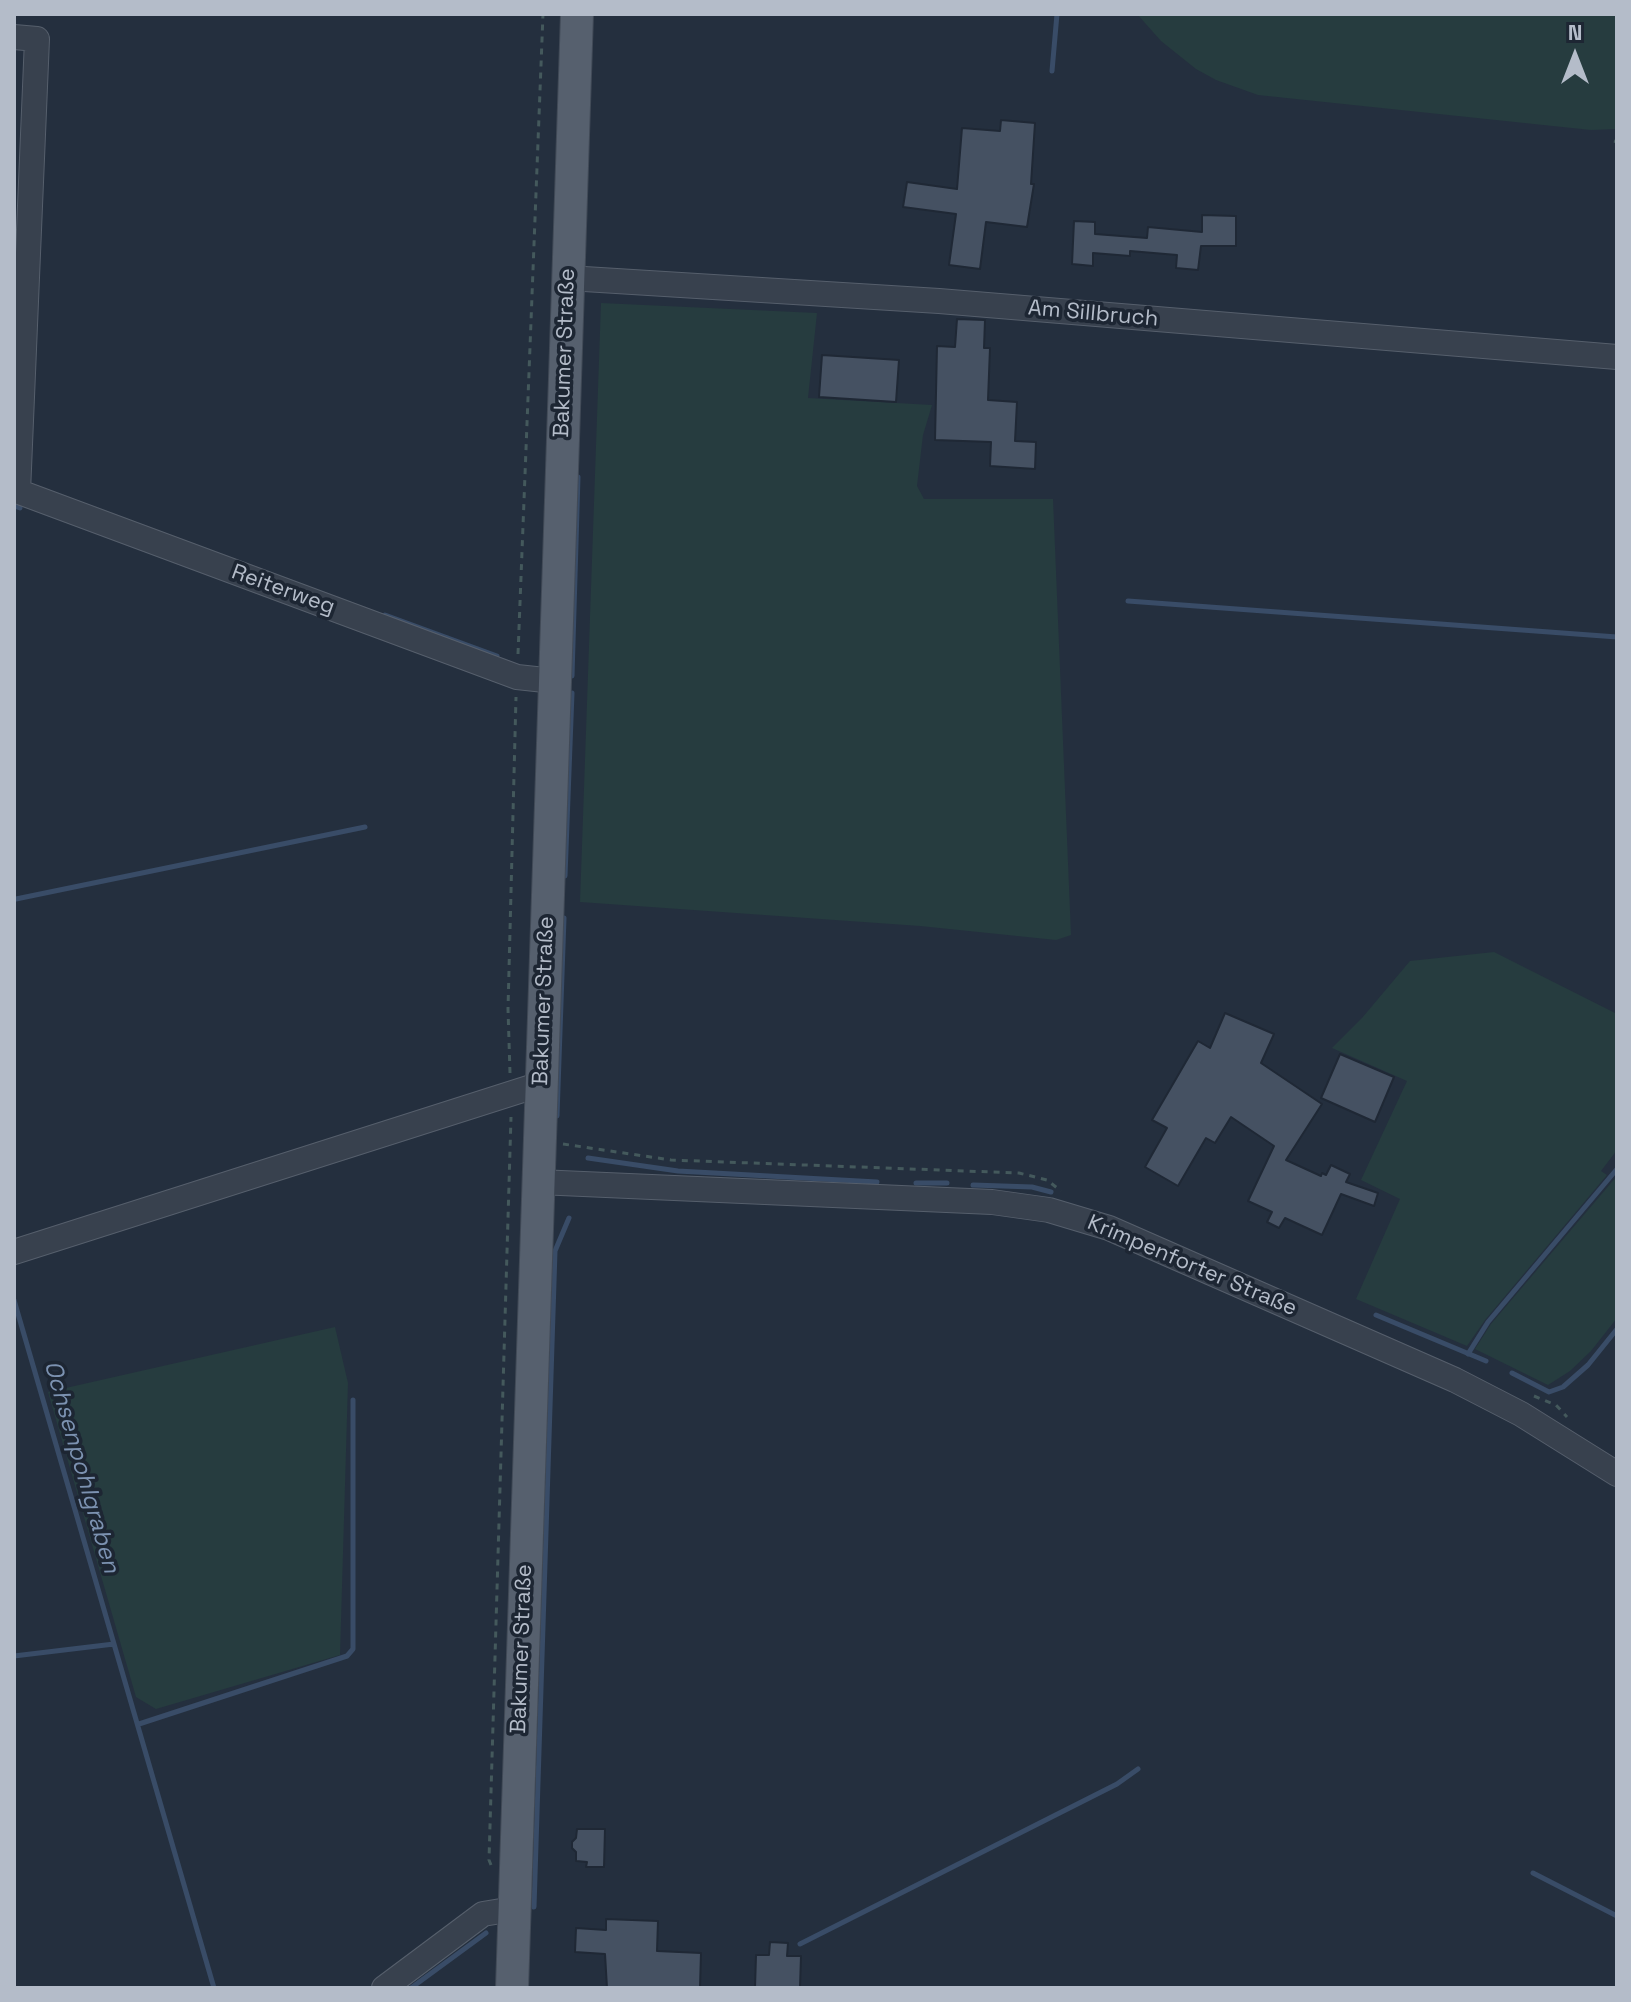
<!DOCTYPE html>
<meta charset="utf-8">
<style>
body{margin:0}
#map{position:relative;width:1631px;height:2002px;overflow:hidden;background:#242f3e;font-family:"Space Grotesk",sans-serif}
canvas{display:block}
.frame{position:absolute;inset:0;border:16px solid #b4bcc9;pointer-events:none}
.north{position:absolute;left:1535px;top:16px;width:80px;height:80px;-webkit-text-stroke:6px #1d2633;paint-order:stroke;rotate:0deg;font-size:22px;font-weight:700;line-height:32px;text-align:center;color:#b4bcc9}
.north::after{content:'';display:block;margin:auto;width:28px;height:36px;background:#b4bcc9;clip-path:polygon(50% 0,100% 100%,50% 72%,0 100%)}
</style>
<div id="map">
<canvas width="1631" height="2002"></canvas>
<div class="frame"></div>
<div class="north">N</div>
</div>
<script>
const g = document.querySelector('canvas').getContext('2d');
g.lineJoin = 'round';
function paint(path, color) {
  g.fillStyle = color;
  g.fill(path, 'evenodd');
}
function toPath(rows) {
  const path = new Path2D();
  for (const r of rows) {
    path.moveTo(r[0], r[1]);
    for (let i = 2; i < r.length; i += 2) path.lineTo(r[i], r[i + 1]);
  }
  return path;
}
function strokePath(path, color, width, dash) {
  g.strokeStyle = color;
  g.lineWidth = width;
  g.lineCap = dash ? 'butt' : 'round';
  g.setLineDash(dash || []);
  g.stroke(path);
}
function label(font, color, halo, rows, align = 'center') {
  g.font = font + ' "Space Grotesk",sans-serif';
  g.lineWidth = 7;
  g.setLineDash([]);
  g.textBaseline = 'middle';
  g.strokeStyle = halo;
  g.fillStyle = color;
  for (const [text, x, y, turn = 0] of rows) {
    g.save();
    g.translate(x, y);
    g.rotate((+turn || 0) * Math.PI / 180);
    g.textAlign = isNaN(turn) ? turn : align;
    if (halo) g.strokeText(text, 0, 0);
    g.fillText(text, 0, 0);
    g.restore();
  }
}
paint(toPath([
 [1137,14,1617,14,1617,129,1591,130,1258,95,1216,80,1196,69,1161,41],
 [601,303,817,313,808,398,932,405,923,435,917,486,924,499,1053,499,1071,935,1056,940,920,926,580,902],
 [1494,952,1617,1014,1617,1150,1601,1171,1607,1175,1485,1320,1467,1346,1356,1299,1400,1199,1361,1180,1407,1081,1332,1048,1362,1018,1410,961],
 [1617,1176,1617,1318,1591,1351,1570,1371,1548,1385,1475,1349,1491,1324],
 [335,1327,348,1383,340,1655,156,1709,136,1697,48,1392]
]), '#263c3f');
strokePath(toPath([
 [1052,71,1057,14],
 [14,506,20,508],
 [1128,601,1617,637],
 [385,615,497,656],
 [572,676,578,477],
 [565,876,572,693],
 [16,899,365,827],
 [557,1116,564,918],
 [588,1158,678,1171,877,1182],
 [916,1183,947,1183],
 [973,1185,1032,1187,1051,1192],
 [14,1300,114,1644,14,1656],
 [1376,1315,1486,1361],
 [1468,1354,1488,1322,1617,1169],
 [1512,1373,1549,1392,1563,1387,1588,1365,1617,1329],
 [114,1644,214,1988],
 [139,1724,347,1656,353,1649,353,1400],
 [1533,1873,1617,1916],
 [534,1907,555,1251,569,1218],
 [800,1944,1117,1784,1138,1769],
 [411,1988,486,1933]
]), '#394c67', 5);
const building = toPath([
 [1001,120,1035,123,1031,184,1034,184,1027,227,986,222,980,269,949,265,956,214,903,207,907,182,957,189,962,128,1000,131,1001,120],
 [1202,215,1236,216,1236,246,1201,246,1198,270,1176,268,1177,255,1130,251,1130,256,1093,253,1093,266,1072,264,1074,221,1095,222,1095,234,1147,238,1148,227,1202,232,1202,215],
 [957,319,985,320,984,348,990,348,988,400,1017,402,1015,441,1036,442,1035,469,990,466,991,442,935,440,937,346,955,347,957,319],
 [822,355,899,360,896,402,819,397,822,355],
 [1225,1013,1274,1034,1261,1063,1322,1104,1286,1160,1321,1176,1322,1173,1326,1175,1331,1165,1350,1174,1346,1182,1378,1193,1374,1206,1341,1194,1322,1235,1285,1218,1279,1228,1267,1222,1272,1212,1248,1201,1274,1146,1231,1117,1215,1143,1206,1138,1178,1186,1145,1167,1167,1128,1152,1120,1198,1041,1210,1048,1225,1013],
 [1340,1054,1394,1077,1375,1122,1321,1098,1340,1054],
 [577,1829,605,1829,604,1867,586,1867,587,1862,576,1861,576,1852,572,1848,572,1842,576,1838,577,1829],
 [606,1919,658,1921,657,1951,701,1953,700,1988,607,1988,605,1954,575,1952,576,1928,606,1930,606,1919],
 [770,1942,788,1943,787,1956,801,1956,800,1988,755,1988,756,1955,769,1955,770,1942]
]);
paint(building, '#455162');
strokePath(building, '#1f2835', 2);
const minor = toPath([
 [14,37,37,39,18,492],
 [568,278,939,301,1617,357],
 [14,490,517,677,554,681],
 [538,1182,992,1202,1049,1210,1109,1228,1455,1380,1521,1414,1617,1474],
 [14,1252,541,1084],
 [384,1988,483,1914,513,1909]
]);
const major = toPath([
 [512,1988,577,14]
]);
strokePath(minor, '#565f6c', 26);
strokePath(major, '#414a57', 34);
strokePath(toPath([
 [1614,141,1617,142],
 [518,654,543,14],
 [510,1073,508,1009,516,697],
 [563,1144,671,1160,1019,1173,1047,1180,1061,1191],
 [1534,1396,1556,1405,1567,1417],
 [491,1865,489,1860,511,1117]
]), '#44595c', 3, [6, 6]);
strokePath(minor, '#38414e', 24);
strokePath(major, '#56606e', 32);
label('22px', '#b4bcc9', '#1d2633', [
 ["Am Sillbruch",1093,314,5],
 ["Bakumer Straße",565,353,-88],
 ["Reiterweg",283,590,20],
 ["Bakumer Straße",544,1001,-88],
 ["Krimpenforter Straße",1192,1266,23],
 ["Bakumer Straße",522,1649,-88]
]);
label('italic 24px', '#7c92b1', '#1d2633', [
 ["Ochsenpohlgraben",81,1467,74]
]);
</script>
